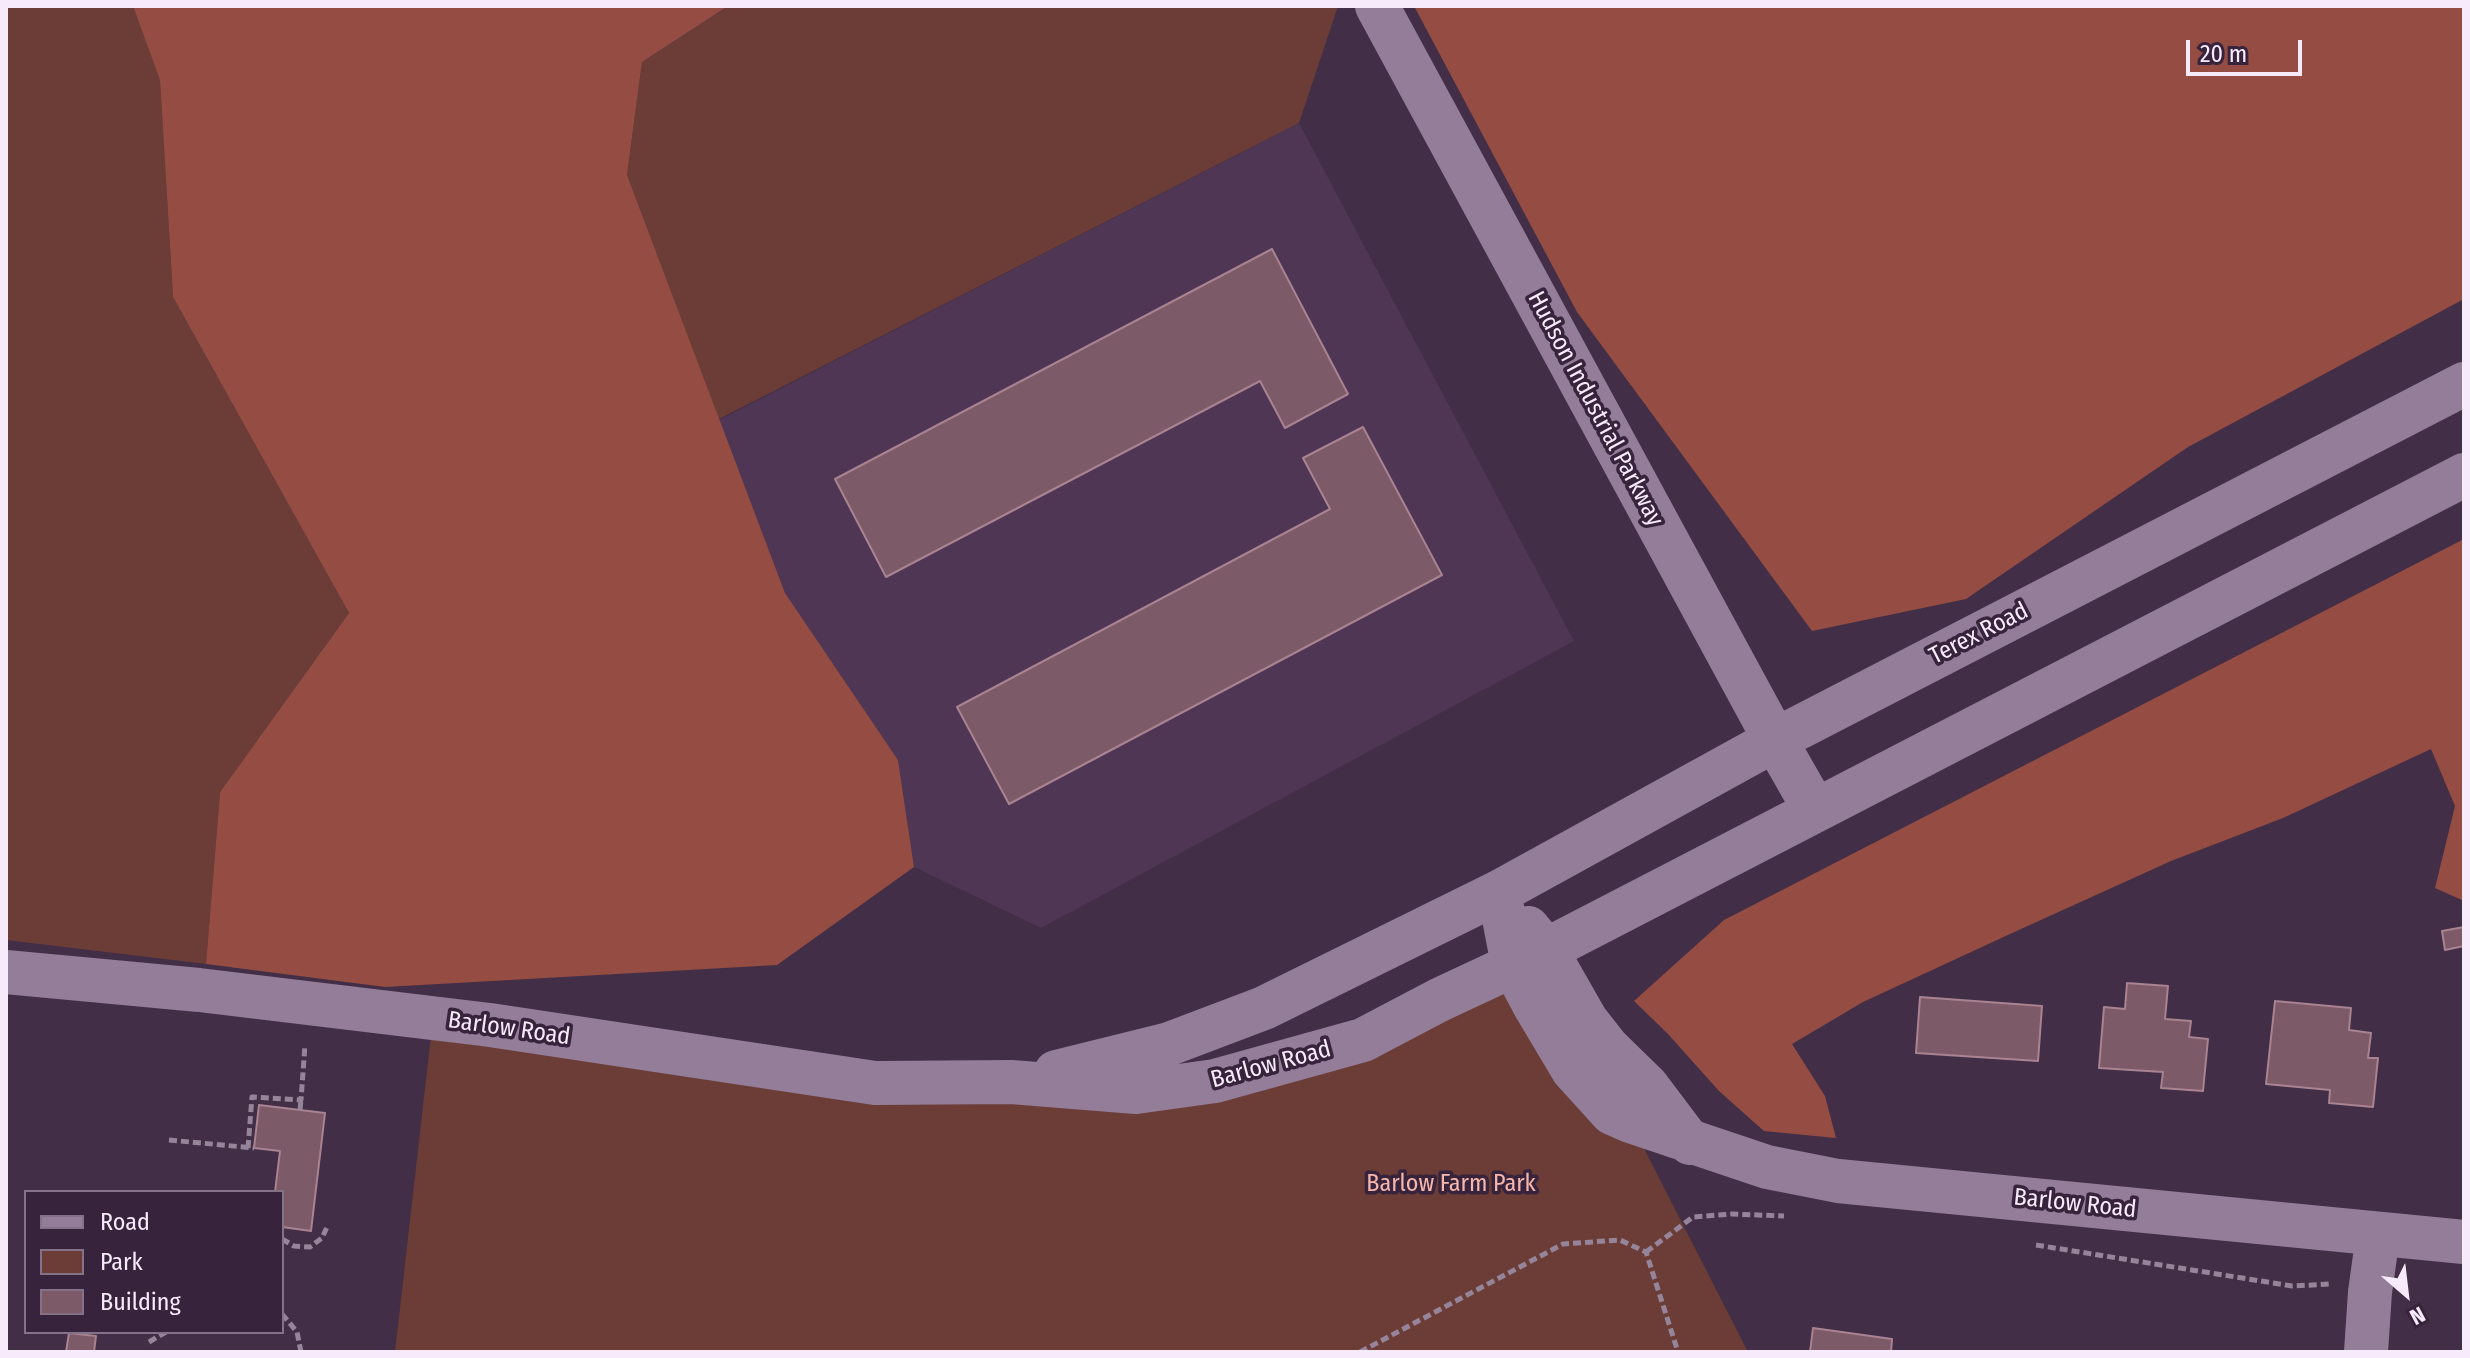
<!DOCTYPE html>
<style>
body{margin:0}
#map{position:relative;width:2470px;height:1358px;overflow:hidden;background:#422e46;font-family:"Fira Sans Condensed",sans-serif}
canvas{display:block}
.frame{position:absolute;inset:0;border:8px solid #f7eafa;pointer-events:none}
.legend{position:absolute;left:24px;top:1190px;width:260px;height:144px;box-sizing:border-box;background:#37243c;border:2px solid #847388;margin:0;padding:10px 14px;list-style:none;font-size:24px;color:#f7eafa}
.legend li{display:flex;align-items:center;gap:16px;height:40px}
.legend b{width:40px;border:2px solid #847388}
.north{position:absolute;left:2366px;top:1254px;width:80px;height:80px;-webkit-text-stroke:6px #37243c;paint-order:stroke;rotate:152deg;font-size:22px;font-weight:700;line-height:32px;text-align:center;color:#f7eafa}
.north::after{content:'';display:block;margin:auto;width:28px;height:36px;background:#f7eafa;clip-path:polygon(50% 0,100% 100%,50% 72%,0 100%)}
.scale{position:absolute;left:2186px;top:40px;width:116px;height:36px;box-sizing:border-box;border:4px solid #f7eafa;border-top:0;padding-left:10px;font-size:24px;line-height:28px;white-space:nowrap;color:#f7eafa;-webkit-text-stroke:6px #37243c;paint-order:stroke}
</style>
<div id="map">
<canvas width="2470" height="1358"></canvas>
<div class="frame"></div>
<ul class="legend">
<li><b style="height:10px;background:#947d99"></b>Road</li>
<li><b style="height:22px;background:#6b3d36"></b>Park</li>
<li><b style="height:22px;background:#7d5a67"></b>Building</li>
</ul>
<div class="north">N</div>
<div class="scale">20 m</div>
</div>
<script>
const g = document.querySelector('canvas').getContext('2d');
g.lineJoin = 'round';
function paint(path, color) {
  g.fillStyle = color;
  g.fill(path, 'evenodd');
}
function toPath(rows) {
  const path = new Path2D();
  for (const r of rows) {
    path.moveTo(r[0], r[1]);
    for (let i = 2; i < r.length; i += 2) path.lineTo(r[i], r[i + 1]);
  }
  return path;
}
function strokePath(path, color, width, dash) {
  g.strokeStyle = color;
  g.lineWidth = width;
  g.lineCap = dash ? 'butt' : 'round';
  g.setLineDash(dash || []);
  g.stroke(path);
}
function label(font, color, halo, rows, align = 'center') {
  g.font = font + ' "Fira Sans Condensed",sans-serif';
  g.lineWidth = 7;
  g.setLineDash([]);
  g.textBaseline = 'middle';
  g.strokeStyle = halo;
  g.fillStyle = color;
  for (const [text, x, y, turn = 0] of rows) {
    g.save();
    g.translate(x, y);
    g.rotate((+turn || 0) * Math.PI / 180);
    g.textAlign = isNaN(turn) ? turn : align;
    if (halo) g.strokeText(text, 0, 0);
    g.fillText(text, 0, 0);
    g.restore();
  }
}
paint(toPath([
 [1299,123,1574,641,1041,928,914,867,898,760,785,593,719,420]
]), '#4e3654');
paint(toPath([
 [6,6,133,6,160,79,173,297,349,613,220,792,206,964,6,940],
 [728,6,1338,6,1299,123,719,419,627,175,642,62],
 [1513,965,1630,1121,1748,1352,395,1352,431,1036,1143,1102]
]), '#6b3d36');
paint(toPath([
 [133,6,728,6,642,62,627,175,785,593,898,760,914,867,777,965,385,987,206,964,220,792,349,613,173,297,160,80],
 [1414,6,2464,6,2464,299,2188,447,1966,599,1812,631,1577,312],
 [2464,539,2464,901,2435,888,2455,806,2431,749,2283,818,2171,861,2010,934,1863,1002,1792,1044,1825,1096,1836,1138,1764,1131,1719,1091,1668,1034,1634,1001,1724,920]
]), '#954d43');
const building = toPath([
 [1272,249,1348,394,1285,428,1260,381,886,577,835,479,1272,249],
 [1363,427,1442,575,1009,804,957,707,1330,509,1303,458,1363,427],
 [2464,927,2464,946,2445,950,2442,931,2464,927],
 [2127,983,2168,986,2165,1019,2191,1021,2189,1037,2208,1039,2203,1091,2161,1088,2163,1072,2099,1068,2104,1007,2125,1009,2127,983],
 [1920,997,2042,1006,2038,1061,1916,1053,1920,997],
 [2275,1001,2351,1008,2349,1030,2371,1033,2368,1058,2378,1058,2373,1107,2329,1103,2330,1090,2266,1084,2275,1001],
 [259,1105,325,1113,311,1231,282,1227,282,1192,275,1192,280,1151,254,1148,259,1105],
 [1813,1328,1892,1339,1891,1352,1810,1352,1813,1328],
 [69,1333,96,1336,94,1352,66,1352,69,1333]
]);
paint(building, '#7d5a67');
strokePath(building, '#a98391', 2);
strokePath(toPath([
 [300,1110,301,1100],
 [169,1140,254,1148],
 [248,1148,252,1097,301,1100,305,1045],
 [282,1239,294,1246,310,1247,322,1238,327,1227],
 [2036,1245,2292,1286,2331,1284],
 [1646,1252,1693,1217,1732,1214,1784,1216],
 [282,1314,297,1332,301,1352],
 [149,1342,166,1332],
 [1360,1352,1563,1244,1620,1240,1646,1252,1678,1352]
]), '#96859a', 5, [8, 4]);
strokePath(toPath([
 [1377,6,1775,740,1815,810],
 [1499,892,1513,965,1536,1008,1573,1070,1612,1113,1630,1121,1767,1167,1838,1181,2464,1242],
 [1528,928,1546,950,1586,1020,1608,1048,1647,1086,1690,1143],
 [6,972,199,990,490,1025,875,1083,1011,1082,1136,1092,1215,1081,1363,1040,1439,1000,1546,950,2464,475],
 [1056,1072,1169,1044,1264,1008,1499,892,1775,740,2464,384],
 [2366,1352,2370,1292,2378,1235]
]), '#947d99', 44);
label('24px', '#f7eafa', '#37243c', [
 ["Hudson Industrial Parkway",1595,409,62],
 ["Terex Road",1979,634,-27],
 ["Barlow Road",509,1029,8],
 ["Barlow Road",1271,1065,-15],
 ["Barlow Road",2075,1204,6]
]);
label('24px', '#f6b6ab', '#37243c', [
 ["Barlow Farm Park",1451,1184]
]);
</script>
